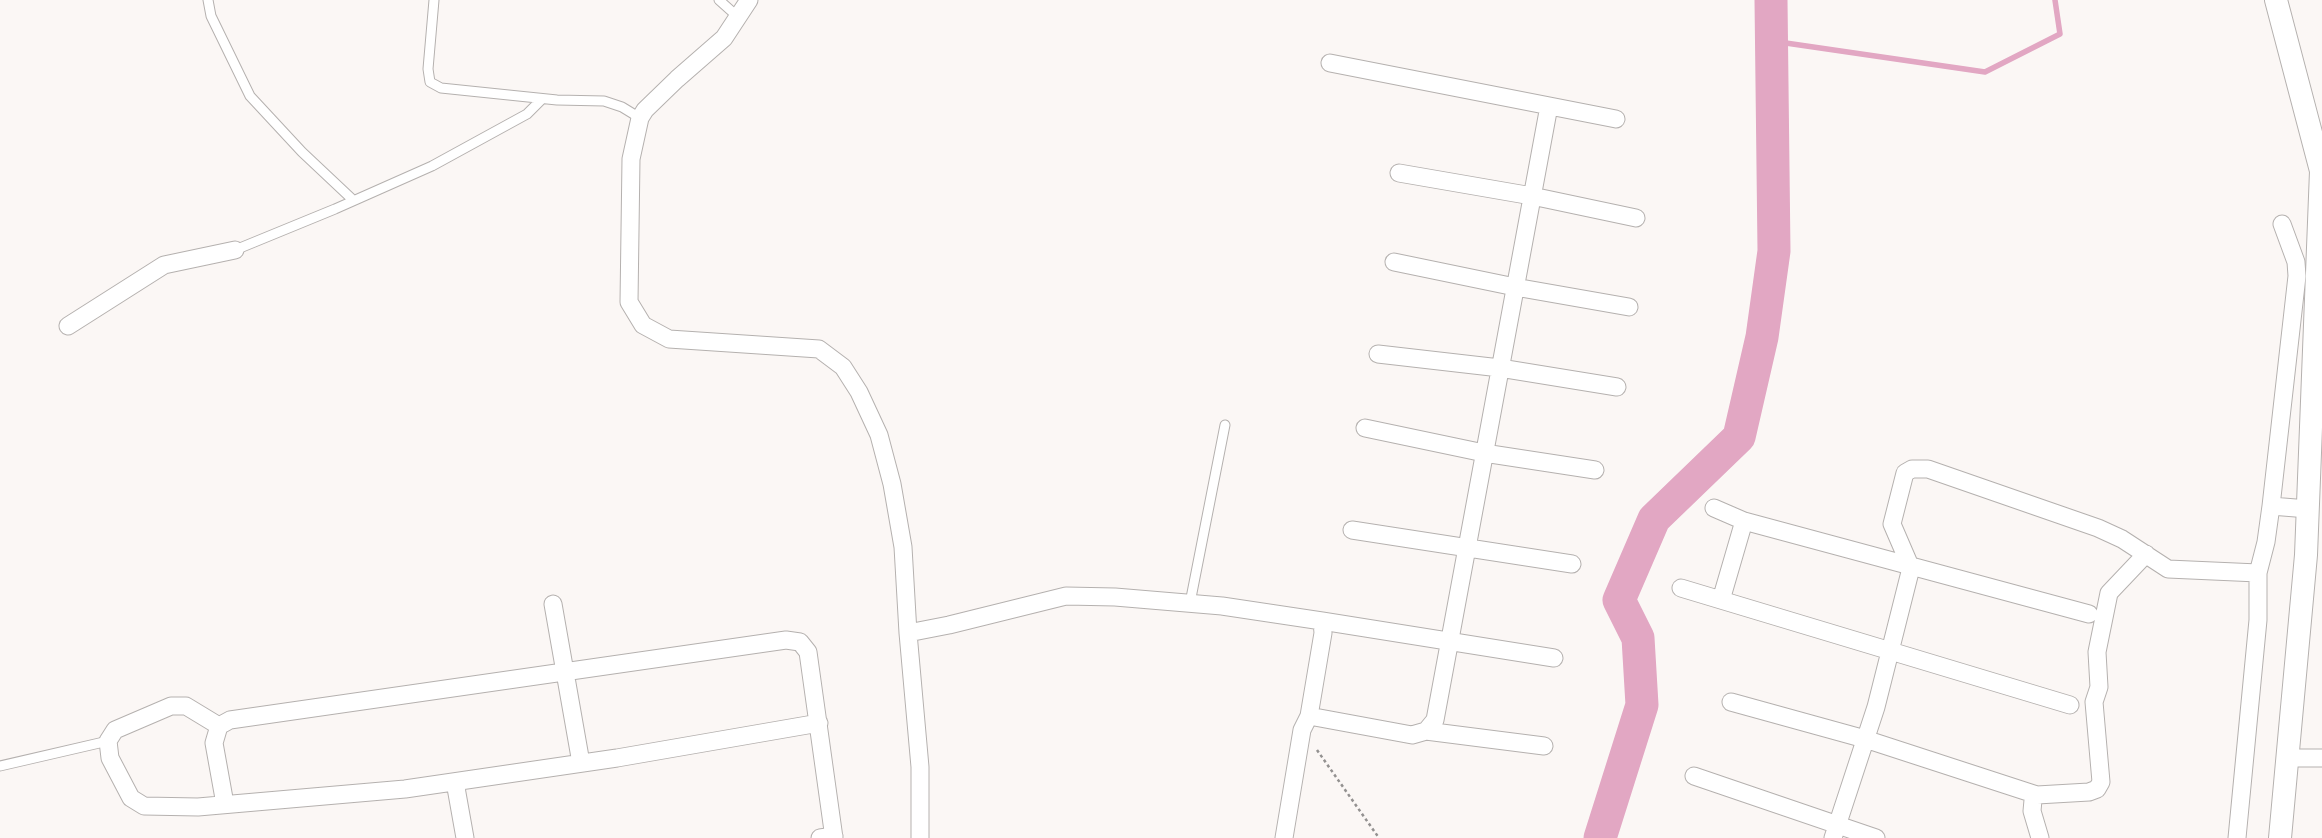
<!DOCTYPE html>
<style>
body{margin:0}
canvas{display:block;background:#fbf7f5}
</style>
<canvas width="2322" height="838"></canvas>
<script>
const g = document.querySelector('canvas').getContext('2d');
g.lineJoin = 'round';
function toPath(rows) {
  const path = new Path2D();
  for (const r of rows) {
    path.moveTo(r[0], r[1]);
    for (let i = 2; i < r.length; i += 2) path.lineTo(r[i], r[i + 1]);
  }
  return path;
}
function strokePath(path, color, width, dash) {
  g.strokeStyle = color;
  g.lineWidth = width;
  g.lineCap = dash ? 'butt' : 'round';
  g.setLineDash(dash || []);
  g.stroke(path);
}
strokePath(toPath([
 [1772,41,1985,72,2060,34,2055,0]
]), '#e2a7c3', 5.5);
strokePath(toPath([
 [1600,838,1642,705,1638,638,1619,600,1654,519,1739,437,1762,337,1774,251,1771,0]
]), '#e2a7c3', 33);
const lane = toPath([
 [208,0,211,16,250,96,302,152,353,200],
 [434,0,428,69,430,82,441,88,557,100,604,101,622,107,640,118],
 [719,0,738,17],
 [235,250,335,209,432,166,527,114,542,99],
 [1190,603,1225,425],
 [0,766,108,741]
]);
const street = toPath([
 [749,0,724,38,677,79,645,110,640,118,631,159,629,302,643,325,669,339,819,349,843,367,859,392,879,435,892,484,903,547,908,633,920,767,920,838],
 [1330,63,1616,119],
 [1399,173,1532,196,1636,218],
 [1394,262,1515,287,1629,307],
 [68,326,164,265,235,250],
 [1378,354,1500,368,1617,387],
 [1365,428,1484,453,1595,470],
 [2271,506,2297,276,2296,262,2282,224],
 [1714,508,1744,521,1721,600],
 [1744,521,2089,614],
 [1352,530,1572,564],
 [1681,588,2070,705],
 [553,604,581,763],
 [1322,621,1554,658],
 [908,633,949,625,1066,596,1115,597,1222,606,1322,621,1323,633,1309,716],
 [1731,702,1865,739,2037,795],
 [219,726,186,706,171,706,115,730,108,741,110,758,131,798,144,806,198,807,405,789,617,758,819,723],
 [1426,731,1544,746],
 [2287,758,2322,758],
 [1694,776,1876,838],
 [455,782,465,838],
 [225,804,214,743,219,726,230,720,786,640,800,642,808,652,834,838],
 [820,838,834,836],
 [1284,838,1302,730,1309,716,1412,735,1426,731,1435,720,1549,106],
 [1833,838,1876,707,1911,568,1892,524,1905,473,1912,469,1928,469,2098,528,2122,539,2168,569,2258,573,2266,542,2271,506,2308,509],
 [2040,838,2032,811,2033,800,2037,795,2089,792,2097,789,2101,782,2094,702,2099,687,2097,652,2109,593,2146,554],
 [2237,838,2258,620,2258,573]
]);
const secondary = toPath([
 [2276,0,2321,171,2306,555,2280,838]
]);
strokePath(lane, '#b5b1af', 11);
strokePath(street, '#b5b1af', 19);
strokePath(secondary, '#b5b1af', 24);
strokePath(toPath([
 [1317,750,1379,838]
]), '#939190', 2.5, [3, 3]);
strokePath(lane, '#fff', 9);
strokePath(street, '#fff', 17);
strokePath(secondary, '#fff', 22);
</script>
